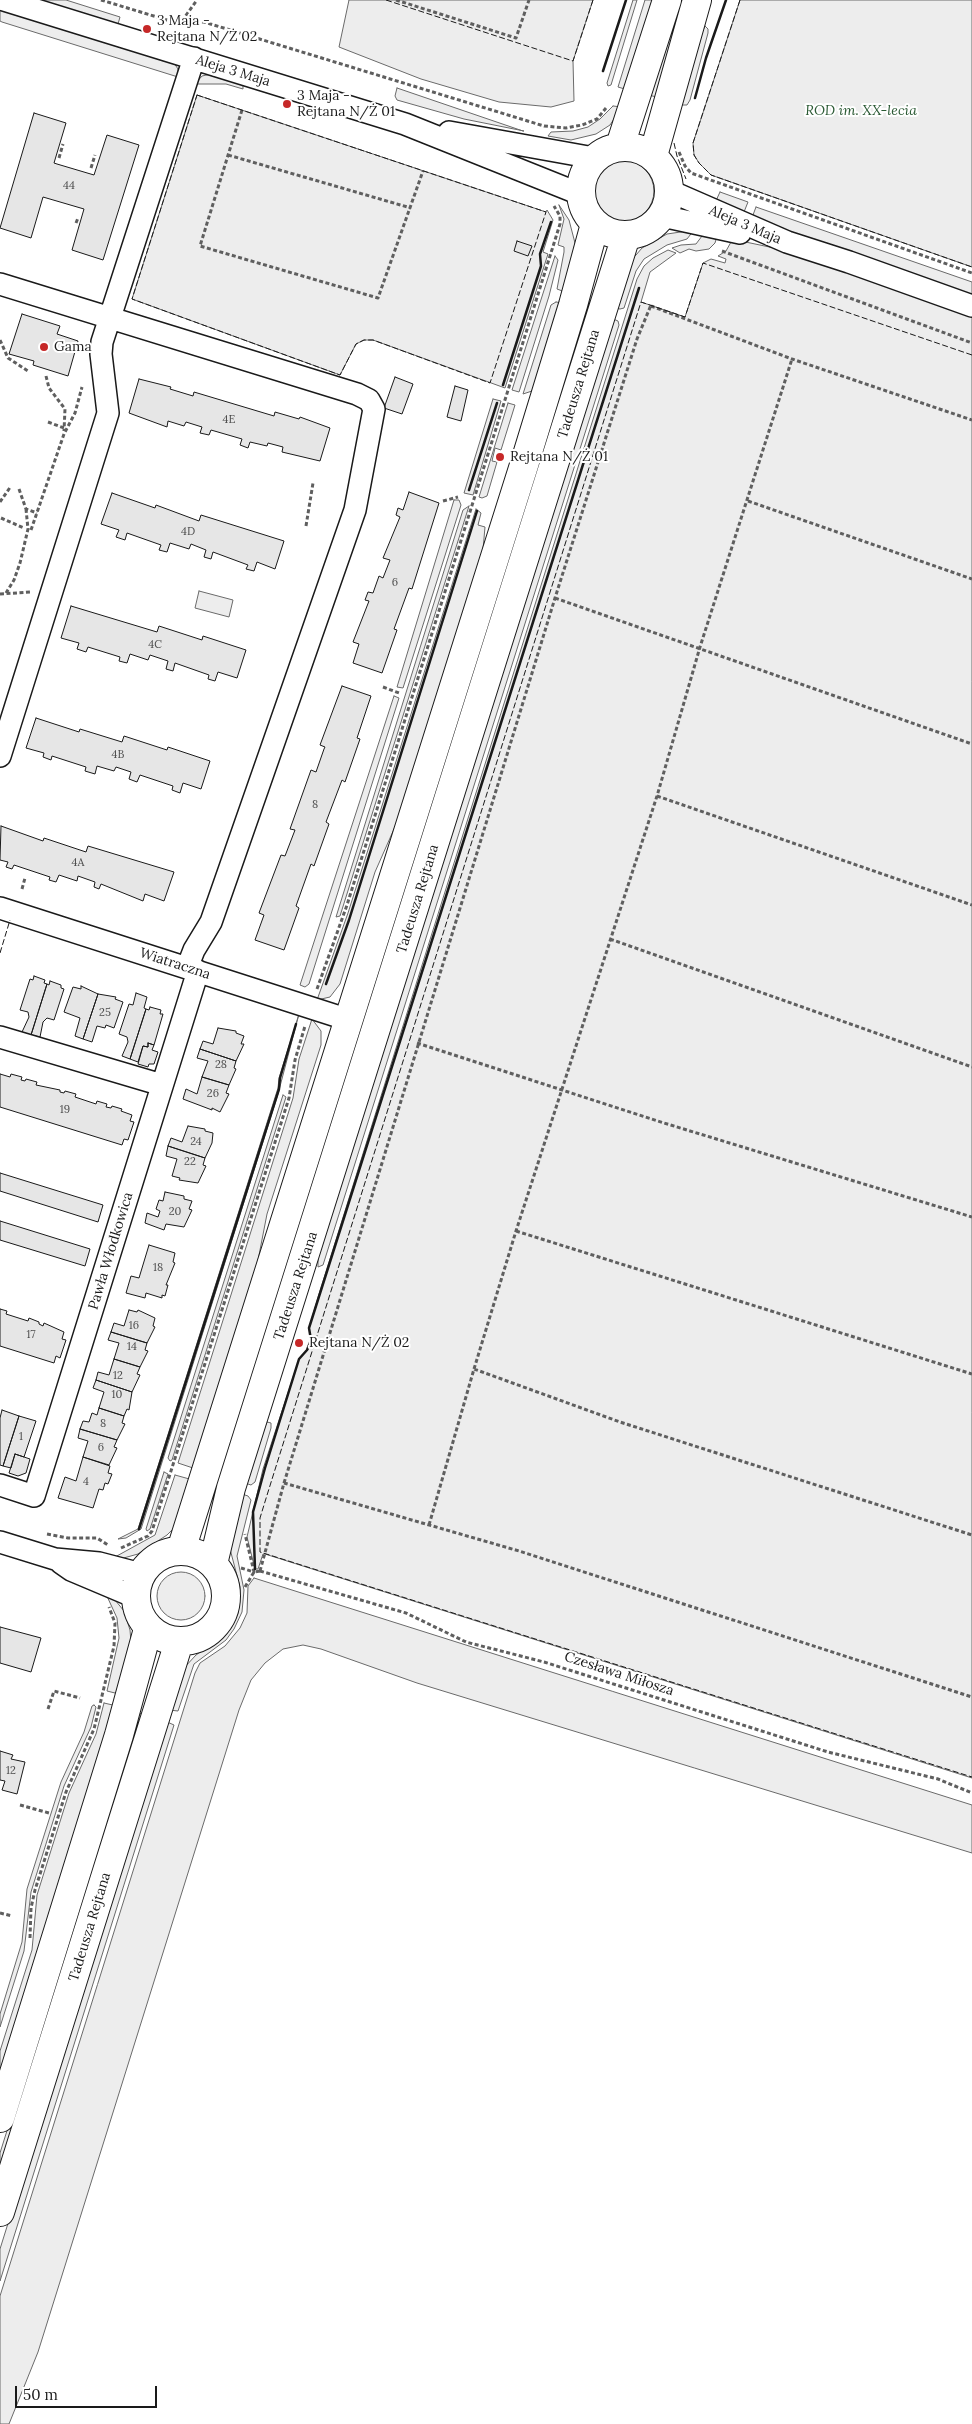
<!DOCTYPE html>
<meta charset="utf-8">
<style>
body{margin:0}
#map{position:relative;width:972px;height:2424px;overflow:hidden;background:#fff;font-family:Lora,serif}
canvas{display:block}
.scale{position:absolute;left:15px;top:2386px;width:142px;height:22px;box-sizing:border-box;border:2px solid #1a1a1a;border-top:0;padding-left:6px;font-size:15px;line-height:18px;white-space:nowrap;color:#1a1a1a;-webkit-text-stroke:4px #fff;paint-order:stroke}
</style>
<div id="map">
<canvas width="972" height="2424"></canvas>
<div class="scale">50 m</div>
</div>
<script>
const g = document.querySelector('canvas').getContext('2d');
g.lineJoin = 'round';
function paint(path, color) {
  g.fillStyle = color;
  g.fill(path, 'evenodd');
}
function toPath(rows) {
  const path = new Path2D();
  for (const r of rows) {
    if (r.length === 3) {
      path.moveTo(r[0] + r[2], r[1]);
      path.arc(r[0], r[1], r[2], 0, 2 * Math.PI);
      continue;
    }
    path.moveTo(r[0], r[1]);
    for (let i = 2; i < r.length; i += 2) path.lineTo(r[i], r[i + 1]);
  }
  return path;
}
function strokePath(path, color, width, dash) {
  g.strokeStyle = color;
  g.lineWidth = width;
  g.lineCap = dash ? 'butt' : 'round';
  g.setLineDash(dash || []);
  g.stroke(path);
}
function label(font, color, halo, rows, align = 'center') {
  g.font = font + ' Lora,serif';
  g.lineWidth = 4;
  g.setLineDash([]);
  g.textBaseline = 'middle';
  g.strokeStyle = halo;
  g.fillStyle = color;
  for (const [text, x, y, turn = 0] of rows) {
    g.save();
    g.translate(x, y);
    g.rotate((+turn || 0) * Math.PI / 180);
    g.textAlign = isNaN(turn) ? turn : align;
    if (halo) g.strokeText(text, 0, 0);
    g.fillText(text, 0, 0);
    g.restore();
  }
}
const green = toPath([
 [39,0,66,0,120,17,118,24,39,0],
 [349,0,593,0,573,61,574,101,551,107,499,102,421,79,339,47,349,0],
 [633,0,637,0,611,85,608,86,607,83,633,0],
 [645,0,656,0,628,90,618,87,645,0],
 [678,0,686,0,657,97,648,95,678,0],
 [740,0,972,0,972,267,711,175,699,163,694,155,693,143,740,0],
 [0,8,174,63,178,69,178,77,2,22,0,21,0,8],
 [705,26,708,29,708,33,690,100,687,105,679,105,692,55,705,26],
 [211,74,243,83,243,89,226,84,195,84,202,76,211,74],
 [397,88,523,131,524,131,464,119,397,100,395,96,397,88],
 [197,95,546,212,547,210,553,220,543,252,548,254,505,388,373,340,364,340,356,344,340,375,132,299,197,95],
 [613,106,622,107,610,125,596,134,571,140,548,136,551,132,573,131,588,127,600,119,613,106],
 [623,191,31],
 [720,192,748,202,744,212,740,215,714,205,720,192],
 [559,205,569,220,575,243,565,292,557,289,564,252,564,247,558,245,564,219,559,205],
 [756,207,972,282,972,297,754,221,753,215,756,207],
 [694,230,687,239,667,245,644,259,636,271,624,308,620,309,614,308,630,261,636,255,642,248,667,234,694,230],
 [705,232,717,236,715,243,709,249,696,251,689,249,680,253,672,248,681,245,696,244,705,232],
 [736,240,779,249,867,277,972,316,972,1778,265,1554,263,1554,258,1569,255,1569,247,1537,263,1469,299,1359,308,1350,311,1340,309,1328,319,1294,637,279,644,266,653,258,668,250,676,253,650,272,641,302,685,317,703,263,711,259,725,263,726,259,718,256,726,251,731,242,736,240],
 [555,256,558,260,549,296,519,392,512,390,555,256],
 [556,302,562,303,545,362,532,391,523,394,551,305,556,302],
 [583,310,591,313,223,1478,216,1475,583,310],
 [611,318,618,321,619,325,323,1265,318,1267,318,1256,611,318],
 [493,399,501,401,473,495,464,493,493,399],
 [508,403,515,405,501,450,495,448,492,461,497,462,487,496,482,498,479,497,508,403],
 [454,500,459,500,461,505,403,688,397,687,454,500],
 [469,506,340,916,336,917,463,510,469,506],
 [476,509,481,513,478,525,485,527,482,561,398,820,375,872,340,984,330,997,317,1000,348,913,476,509],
 [199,591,233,600,229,617,195,608,199,591],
 [394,696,399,698,309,984,305,987,300,985,394,696],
 [299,1014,278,1094,141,1529,126,1538,118,1539,138,1529,278,1088,279,1078,299,1014],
 [312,1019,321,1031,321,1045,267,1214,253,1286,196,1469,178,1463,293,1098,299,1059,312,1019],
 [283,1095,286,1097,172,1460,170,1461,168,1458,283,1095],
 [267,1422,271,1423,271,1428,255,1482,251,1485,245,1483,255,1449,267,1422],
 [164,1472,168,1474,150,1529,147,1531,146,1529,164,1472],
 [175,1475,193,1480,174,1528,167,1535,138,1554,120,1559,115,1557,155,1535,175,1475],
 [242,1494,248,1496,251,1500,237,1556,244,1590,242,1612,234,1629,226,1640,194,1664,178,1711,169,1710,183,1669,196,1655,225,1635,238,1613,240,1587,230,1549,242,1494],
 [181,1596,24],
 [254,1578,972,1805,972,1853,417,1683,321,1649,303,1645,283,1649,265,1663,251,1680,239,1710,38,2352,9,2424,0,2424,0,2296,195,1673,200,1663,225,1646,240,1628,247,1613,248,1586,254,1578],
 [106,1594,115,1600,124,1611,130,1630,131,1642,119,1694,107,1691,119,1638,117,1618,106,1594],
 [104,1703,117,1706,0,2085,0,2051,32,1950,37,1895,69,1793,96,1734,104,1703],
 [94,1705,96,1707,91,1727,64,1786,31,1892,24,1951,0,2027,0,2014,22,1942,27,1889,61,1782,84,1732,92,1706,94,1705],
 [138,1713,146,1715,0,2179,0,2153,138,1713],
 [165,1721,174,1725,0,2281,0,2249,165,1721]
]);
paint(green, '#ededed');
strokePath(green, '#6a6a6a', 1);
const building = toPath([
 [34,113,66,123,54,163,57,164,94,175,107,135,139,145,103,260,72,250,84,209,43,197,31,238,0,228,34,113],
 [517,241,532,246,528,256,514,251,517,241],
 [22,314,60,326,57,334,78,341,68,376,33,365,34,361,9,354,22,314],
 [395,377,413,384,402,414,384,408,395,377],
 [139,379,171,387,170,389,193,396,194,392,274,416,275,412,299,419,300,417,330,428,320,461,282,452,283,447,268,443,267,446,250,442,248,448,240,445,242,439,211,430,209,435,200,433,202,427,186,422,184,426,168,421,167,427,129,413,139,379],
 [455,386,468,390,461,421,447,417,455,386],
 [409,492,439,503,412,589,409,588,394,629,397,630,382,673,353,663,359,644,353,642,369,601,365,600,368,592,373,593,379,576,383,578,390,560,383,558,400,517,396,515,398,508,403,510,409,492],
 [112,493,155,508,156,505,199,521,201,515,284,541,275,569,257,562,254,571,246,569,248,565,213,552,211,559,204,557,206,550,191,544,189,549,170,543,167,552,159,550,161,545,127,533,125,540,116,537,119,530,101,524,112,493],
 [71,606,157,632,159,626,202,640,203,636,246,650,237,678,218,672,215,681,208,679,209,675,175,663,173,671,166,669,168,661,150,655,148,660,130,654,127,663,119,661,120,657,88,647,86,652,77,649,79,643,61,638,71,606],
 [342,686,371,696,357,738,360,739,345,782,342,780,326,822,329,824,314,866,311,864,296,906,299,908,284,950,255,940,264,915,259,913,281,855,285,856,295,830,290,829,311,770,316,772,324,749,325,747,320,745,342,686],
 [36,718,79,732,80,729,122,742,124,736,167,750,168,747,210,761,201,789,183,783,180,793,172,790,173,786,140,775,137,782,129,779,131,772,116,767,114,771,97,766,95,774,85,771,86,767,52,756,51,760,43,757,44,753,26,748,36,718],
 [1,826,43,841,44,838,86,852,88,846,174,872,164,901,145,894,143,901,101,884,99,889,94,887,95,882,78,876,77,881,59,875,56,882,49,880,50,877,14,865,12,869,6,867,8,862,0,860,1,826],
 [34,976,45,980,44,983,47,984,31,1035,22,1032,29,1017,28,1012,20,1010,30,979,33,980,34,976],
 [50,981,61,985,61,988,64,989,54,1020,47,1018,43,1022,40,1037,31,1035,47,984,49,985,50,981],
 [81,986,98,994,83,1039,75,1036,80,1018,64,1012,73,987,81,989,81,986],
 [136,993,147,997,144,1008,146,1009,130,1059,122,1056,128,1042,127,1037,119,1034,129,1004,133,1005,136,993],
 [98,994,116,997,115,999,123,1002,114,1028,106,1025,105,1028,97,1026,92,1042,83,1039,98,994],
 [150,1007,161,1010,160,1014,163,1014,154,1045,148,1043,148,1047,143,1046,138,1062,130,1059,146,1009,149,1010,150,1007],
 [218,1028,236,1031,236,1033,244,1036,241,1044,244,1044,236,1061,200,1049,203,1041,213,1044,218,1028],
 [148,1043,154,1045,152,1050,158,1052,154,1064,149,1064,148,1067,138,1064,143,1046,148,1047,148,1043],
 [200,1049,236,1061,234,1068,236,1069,229,1085,202,1077,208,1061,197,1058,200,1049],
 [0,1074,10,1077,11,1074,22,1077,21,1080,25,1081,26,1079,37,1082,36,1085,60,1090,60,1092,64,1093,65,1091,76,1094,75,1097,96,1104,97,1101,107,1104,106,1107,111,1108,112,1106,122,1109,121,1111,132,1115,130,1121,134,1122,128,1140,124,1139,122,1145,0,1107,0,1074],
 [202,1077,229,1085,226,1093,229,1094,220,1112,212,1108,212,1110,183,1099,186,1089,197,1094,202,1077],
 [188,1126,205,1129,205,1131,213,1133,212,1143,205,1158,168,1146,171,1138,182,1142,188,1126],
 [168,1146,205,1158,203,1165,206,1166,198,1183,179,1180,180,1178,172,1176,177,1159,166,1156,168,1146],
 [0,1173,103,1205,98,1222,0,1191,0,1173],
 [165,1192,184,1196,184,1199,192,1201,189,1209,192,1210,184,1227,166,1224,164,1230,145,1223,147,1213,158,1217,160,1211,156,1209,159,1200,163,1201,165,1192],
 [0,1221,90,1249,85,1266,0,1240,0,1221],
 [149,1245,175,1253,173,1262,175,1263,166,1285,168,1285,165,1296,162,1295,162,1298,146,1293,145,1298,126,1293,131,1276,139,1278,149,1245],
 [0,1309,7,1311,6,1314,28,1321,29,1318,39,1322,39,1324,43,1326,44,1323,64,1332,62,1339,66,1340,60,1358,56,1356,54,1363,0,1346,0,1309],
 [129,1310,137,1312,138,1310,155,1318,153,1326,155,1327,147,1343,111,1332,114,1323,124,1326,129,1310],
 [111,1332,147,1343,145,1350,148,1351,140,1367,114,1359,119,1343,108,1340,111,1332],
 [114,1359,140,1367,137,1374,140,1375,132,1392,96,1380,98,1372,109,1375,114,1359],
 [96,1380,132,1392,129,1410,127,1409,124,1416,99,1408,104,1392,93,1388,96,1380],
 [99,1408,124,1416,122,1423,125,1424,117,1440,80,1429,83,1421,89,1422,92,1413,97,1415,99,1408],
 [2,1410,19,1416,3,1466,0,1465,0,1418,2,1410],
 [19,1416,36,1421,24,1457,15,1454,11,1468,3,1466,19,1416],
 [80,1429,117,1440,114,1447,117,1448,109,1465,83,1457,88,1441,78,1438,80,1429],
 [15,1454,30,1459,26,1473,18,1476,9,1473,15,1454],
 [83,1457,110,1466,108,1473,112,1474,108,1484,105,1483,103,1490,99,1489,93,1508,58,1498,65,1477,76,1481,83,1457],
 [0,1627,41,1638,31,1672,0,1663,0,1627],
 [0,1751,13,1755,11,1759,25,1762,17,1794,2,1790,5,1781,0,1780,0,1751]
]);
paint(building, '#e6e6e6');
strokePath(building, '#1a1a1a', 1);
const minor = toPath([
 [4,0,405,124,580,194],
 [449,132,594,158],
 [670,191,787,242,849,262,972,306],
 [662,216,740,233],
 [0,284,357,394,369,400,374,409,355,510,211,922,194,950,187,968],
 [0,756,108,413,101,354,102,342,194,58],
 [0,908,349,1020],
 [0,1037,162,1085],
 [0,1485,34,1496,198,971],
 [0,1542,55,1559,99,1563,141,1574],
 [61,1563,71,1570,135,1597]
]);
const major = toPath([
 [620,146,667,0],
 [625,191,44],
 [653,156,697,0],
 [181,1550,524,465,573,305,595,224],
 [181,1596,45],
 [213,1564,231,1488,626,236],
 [0,2118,119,1735,148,1629],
 [0,2212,179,1642]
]);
strokePath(minor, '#1a1a1a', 24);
strokePath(major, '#1a1a1a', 30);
strokePath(toPath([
 [101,0,167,20,204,22,544,126,566,128,582,125,597,119,606,108],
 [396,0,516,38,529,0],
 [182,21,197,0],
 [242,110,200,246,378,298,423,171],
 [679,152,685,166,691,173,972,273],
 [228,155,411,208],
 [59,158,63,144],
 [91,168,95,155],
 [76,223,78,218],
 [722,251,972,343],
 [651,306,792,359,972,420],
 [0,340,8,358,28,371],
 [46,376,49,388,65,409,64,431],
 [48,422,64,428],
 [19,489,26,509,37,513],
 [443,501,458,497],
 [748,501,972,579],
 [0,502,11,486],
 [1,518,24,528],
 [306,526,313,483],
 [31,530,64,434,75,413,82,387],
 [6,593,14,580,20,563,28,529,26,509],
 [0,594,31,592],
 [555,598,972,744],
 [383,687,399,693],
 [657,796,972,905],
 [22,889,25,878],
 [610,939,972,1067],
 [317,989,347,905,560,224,560,216,554,206],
 [417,1043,664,1123,972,1217],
 [516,1231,972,1374],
 [474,1369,516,1231,657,796,700,647,792,359],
 [284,1483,555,598,637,339,651,305],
 [429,1525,474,1369,620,1422,972,1535],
 [47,1534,68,1538,97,1538,108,1545],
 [121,1548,148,1536,152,1531,289,1098,295,1060,305,1026],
 [241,1568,254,1572,245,1534],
 [260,1571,284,1483,519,1551,972,1697],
 [260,1571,406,1613,466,1642,544,1662,828,1752,938,1779,972,1793],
 [245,1587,254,1572,260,1571],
 [48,1709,54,1691,80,1698],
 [20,1805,49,1813],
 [0,1913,12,1916],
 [30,1938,31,1908,35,1890,66,1792,94,1729,114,1646,115,1623,109,1607]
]), '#5f5f5f', 3, [4, 2.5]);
strokePath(minor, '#fff', 21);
strokePath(major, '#fff', 28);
strokePath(toPath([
 [386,0,573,61,593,0],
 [740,0,693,143,694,155,699,163,711,175,972,267],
 [197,95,546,212,490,383,373,340,364,340,356,344,340,375,132,299,197,95],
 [674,143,677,156,686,179],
 [972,355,703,263,685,317,641,302,268,1492,260,1518,260,1552,972,1777],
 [0,953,10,920]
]), '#1a1a1a', 1, [6, 2.5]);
strokePath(toPath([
 [603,71,626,0],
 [695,98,706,58,726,0],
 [503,385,541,266,540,254,551,222],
 [469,490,497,403],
 [326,984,349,920,477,511],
 [139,1529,279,1089,280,1078,296,1024],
 [255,1569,253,1512,265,1468,299,1359,307,1350,311,1340,309,1328,639,288]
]), '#1a1a1a', 2.5);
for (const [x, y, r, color] of [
 [147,29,5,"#c62828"],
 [287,104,5,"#c62828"],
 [44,347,5,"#c62828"],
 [500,457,5,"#c62828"],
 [299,1343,5,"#c62828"]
]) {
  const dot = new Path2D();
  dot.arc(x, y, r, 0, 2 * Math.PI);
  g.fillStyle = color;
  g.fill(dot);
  strokePath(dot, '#fff', 2);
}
label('11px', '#4d4d4d', null, [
 ["44",69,186],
 ["4E",229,420],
 ["4D",188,532],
 ["6",395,583],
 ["4C",155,645],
 ["4B",118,755],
 ["8",315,805],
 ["4A",78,863],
 ["25",105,1013],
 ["28",221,1065],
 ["26",213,1094],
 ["19",65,1110],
 ["24",196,1142],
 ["22",190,1162],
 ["20",175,1212],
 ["18",158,1268],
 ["16",134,1326],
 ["17",31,1335],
 ["14",132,1347],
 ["12",118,1376],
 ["10",117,1395],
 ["8",103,1424],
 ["1",21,1437],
 ["6",101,1448],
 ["4",86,1482],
 ["12",11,1771]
]);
label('14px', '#1a1a1a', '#fff', [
 ["3 Maja -",157,21],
 ["Rejtana N/Ż 02",157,37],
 ["3 Maja -",297,96],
 ["Rejtana N/Ż 01",297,112],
 ["Gama",54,347],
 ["Rejtana N/Ż 01",510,457],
 ["Rejtana N/Ż 02",309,1343]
], 'left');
label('14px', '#1a1a1a', '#fff', [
 ["Aleja 3 Maja",233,71,17],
 ["Aleja 3 Maja",745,225,23],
 ["Tadeusza Rejtana",579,384,-73],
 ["Tadeusza Rejtana",418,899,-73],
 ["Wiatraczna",175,964,18],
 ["Pawła Włodkowica",111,1251,-73],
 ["Tadeusza Rejtana",296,1286,-72],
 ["Czesława Miłosza",619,1674,18],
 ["Tadeusza Rejtana",90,1927,-73]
]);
label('italic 14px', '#2b5a34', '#fff', [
 ["ROD im. XX-lecia",861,111]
]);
</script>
